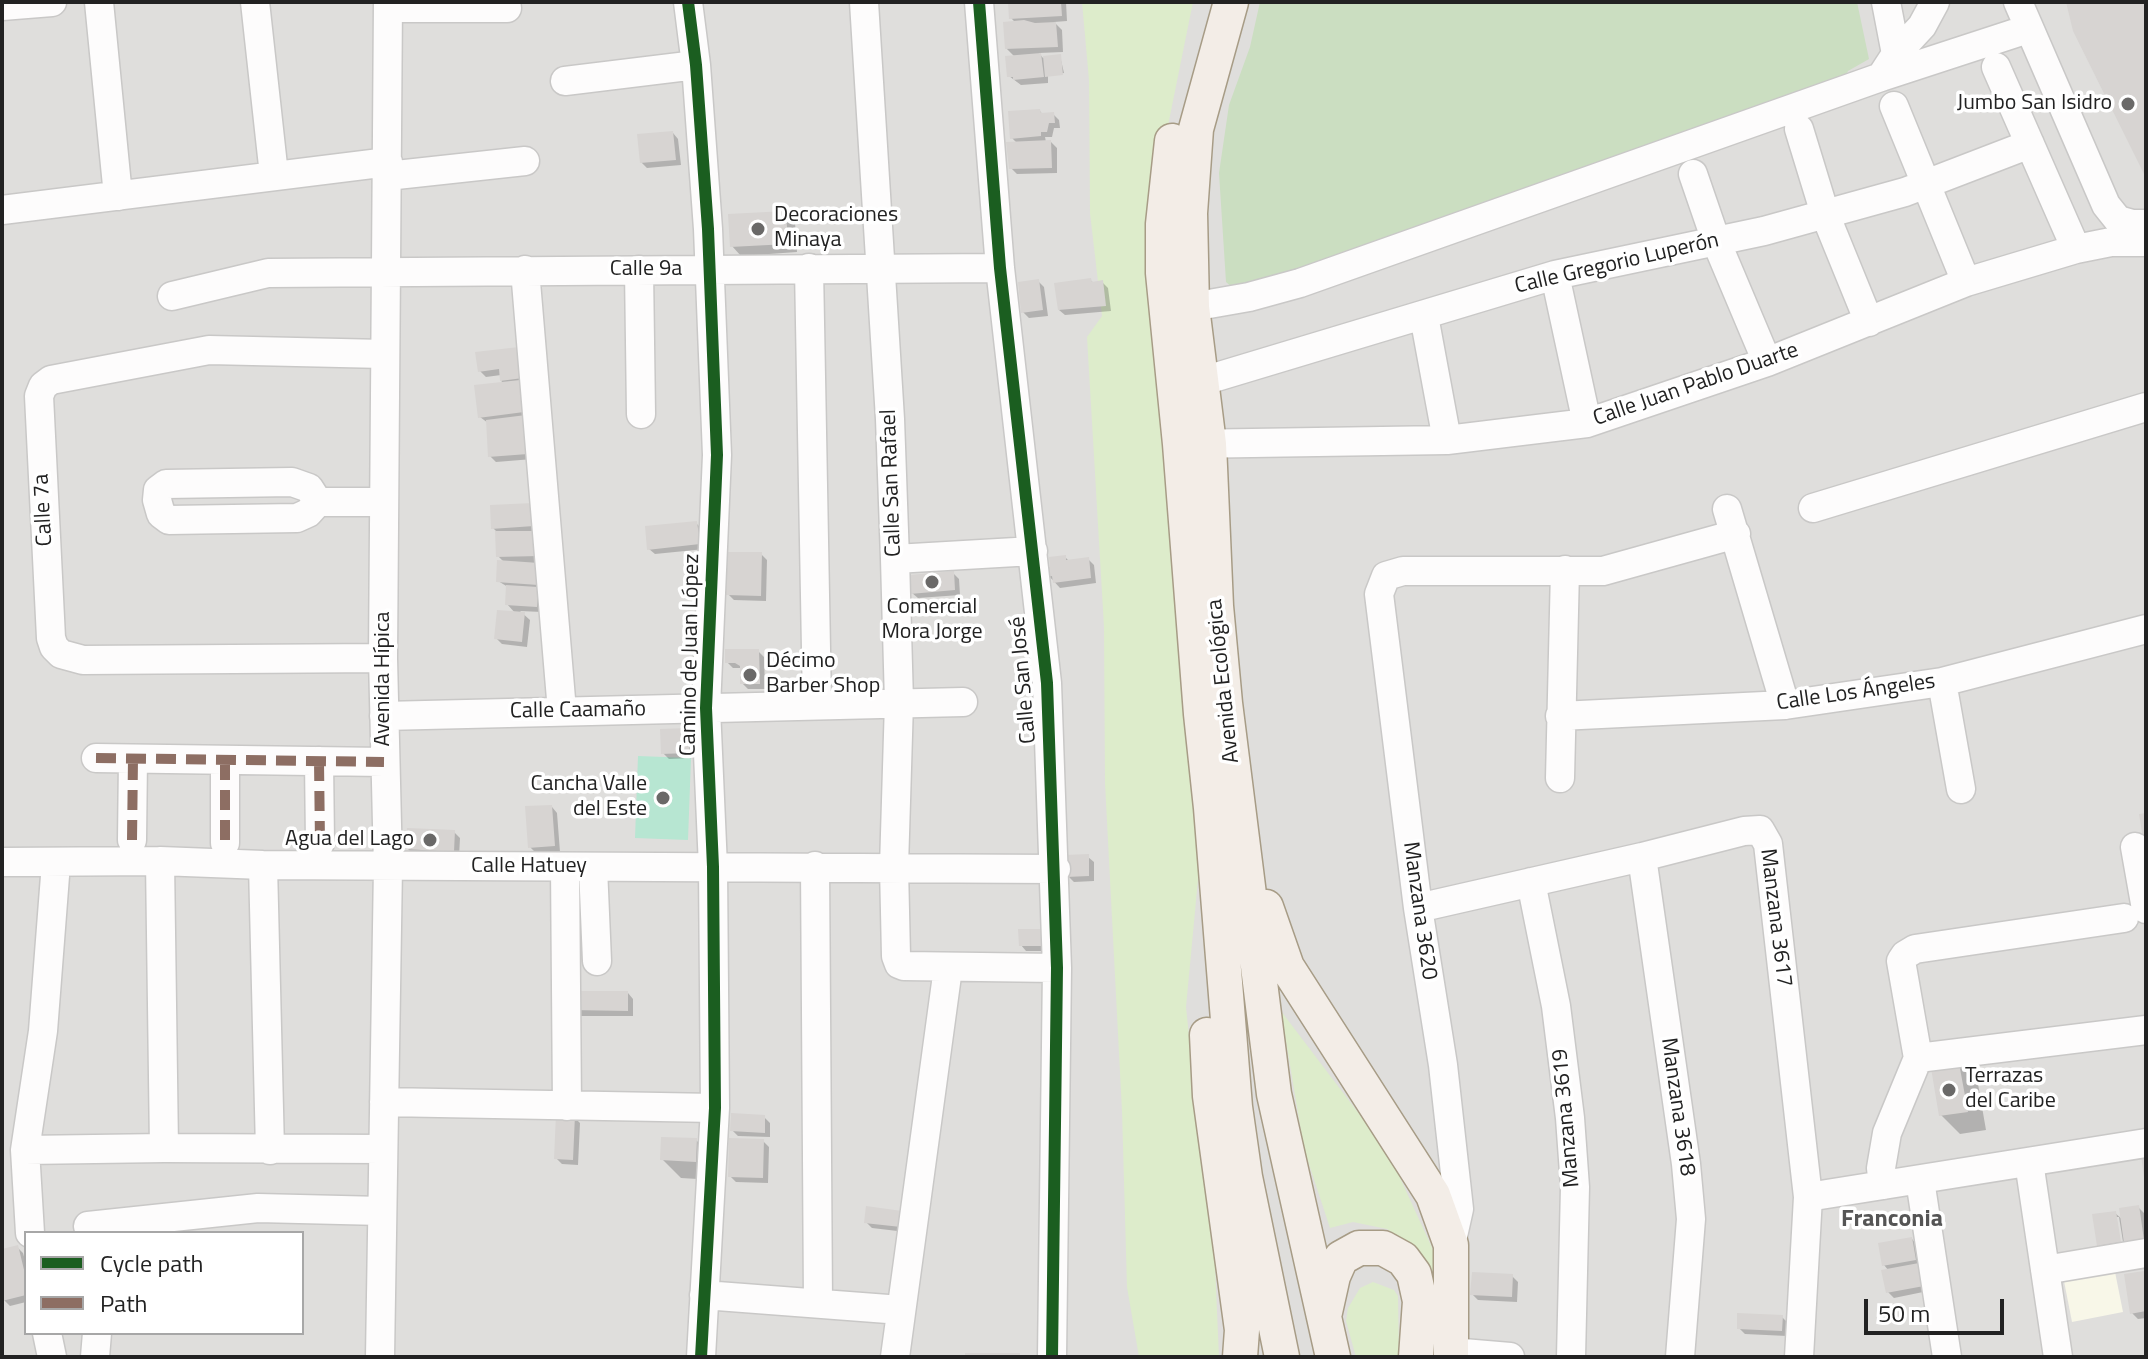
<!DOCTYPE html>
<meta charset="utf-8">
<style>
body{margin:0}
#map{position:relative;width:2148px;height:1359px;overflow:hidden;background:#f0eeeb;font-family:"Titillium Web",sans-serif}
canvas{display:block}
.frame{position:absolute;inset:0;border:4px solid #222;pointer-events:none}
.legend{position:absolute;left:24px;top:1231px;width:280px;height:104px;box-sizing:border-box;background:#fff;border:2px solid #a7a7a7;margin:0;padding:10px 14px;list-style:none;font-size:24px;color:#222}
.legend li{display:flex;align-items:center;gap:16px;height:40px}
.legend b{width:40px;border:2px solid #a7a7a7}
.scale{position:absolute;left:1864px;top:1299px;width:140px;height:36px;box-sizing:border-box;border:4px solid #222;border-top:0;padding-left:10px;font-size:24px;line-height:28px;white-space:nowrap;color:#222;-webkit-text-stroke:6px #fff;paint-order:stroke}
</style>
<div id="map">
<canvas width="2148" height="1359"></canvas>
<div class="frame"></div>
<ul class="legend">
<li><b style="height:10px;background:#1b5e20"></b>Cycle path</li>
<li><b style="height:10px;background:#8d6e63"></b>Path</li>
</ul>
<div class="scale">50 m</div>
</div>
<script>
const g = document.querySelector('canvas').getContext('2d');
g.lineJoin = 'round';
function paint(path, color) {
  g.fillStyle = color;
  g.fill(path, 'evenodd');
}
function toPath(rows) {
  const path = new Path2D();
  for (const r of rows) {
    path.moveTo(r[0], r[1]);
    for (let i = 2; i < r.length; i += 2) path.lineTo(r[i], r[i + 1]);
  }
  return path;
}
function strokePath(path, color, width, dash) {
  g.strokeStyle = color;
  g.lineWidth = width;
  g.lineCap = dash ? 'butt' : 'round';
  g.setLineDash(dash || []);
  g.stroke(path);
}
function label(font, color, halo, rows, align = 'center') {
  g.font = font + ' "Titillium Web",sans-serif';
  g.lineWidth = 7;
  g.setLineDash([]);
  g.textBaseline = 'middle';
  g.strokeStyle = halo;
  g.fillStyle = color;
  for (const [text, x, y, turn = 0] of rows) {
    g.save();
    g.translate(x, y);
    g.rotate((+turn || 0) * Math.PI / 180);
    g.textAlign = isNaN(turn) ? turn : align;
    if (halo) g.strokeText(text, 0, 0);
    g.fillText(text, 0, 0);
    g.restore();
  }
}
paint(toPath([
 [2,2,2146,2,2146,1357,2,1357],
 [26,1233,302,1233,302,1333,26,1333]
]), '#dfdedc');
paint(toPath([
 [2115,1272,2123,1312,2072,1322,2064,1281]
]), '#f8f7e8');
paint(toPath([
 [1082,2,1193,2,1159,170,1152,247,1199,869,1186,1007,1192,1064,1212,1196,1219,1357,1139,1357,1127,1287,1122,1111,1105,783,1104,627,1087,337,1102,316,1090,213,1089,80],
 [1281,1011,1369,1127,1396,1169,1439,1263,1433,1273,1416,1249,1387,1229,1353,1222,1330,1228,1304,1149],
 [1373,1282,1394,1290,1398,1296,1399,1357,1356,1357,1346,1321,1348,1308,1360,1288]
]), '#ddeccb');
paint(toPath([
 [1260,2,1857,2,1869,59,1848,71,1843,81,1240,294,1226,282,1219,173,1229,105,1250,47]
]), '#cbdec1');
paint(toPath([
 [638,756,691,758,688,840,635,838]
]), '#b7e6d2');
paint(toPath([
 [1010,2,1066,2,1067,21,1054,22,1062,30,1063,52,1039,53,1043,58,1060,56,1064,73,1048,75,1048,83,1021,85,1009,76,1015,57,1006,48,1017,24,1011,18],
 [1040,111,1043,115,1053,114,1059,120,1060,128,1054,128,1052,137,1045,137,1046,142,1051,142,1057,148,1057,173,1017,174,1011,168,1017,143,1012,138],
 [673,133,678,139,681,165,647,168,641,162],
 [786,213,795,222,797,252,741,256,732,246],
 [1090,280,1094,283,1102,282,1108,288,1111,311,1065,315,1059,310],
 [1038,281,1044,287,1048,316,1029,318,1023,312],
 [518,349,533,459,496,462,490,456,488,423,480,417,502,384,501,375,486,377,480,371],
 [532,505,544,561,535,561,544,571,542,612,520,611,530,620,527,647,502,644,496,638,516,614,507,604,508,587,498,581,504,562,498,556,497,532,493,528],
 [696,523,702,529,705,549,655,554,649,549],
 [761,554,767,560,766,601,734,600,728,594],
 [1065,557,1069,561,1088,559,1094,565,1096,583,1060,588,1049,576],
 [953,573,959,579,960,595,918,598,912,593],
 [758,651,764,657,765,689,748,689,742,683,742,668,733,668,727,662],
 [688,730,694,736,694,758,669,759,663,753],
 [552,807,557,813,560,852,536,853,530,847],
 [454,832,460,838,459,857,414,855,408,849],
 [1088,857,1094,862,1094,881,1074,882,1068,876],
 [1020,931,1052,951,1026,951,1021,945],
 [573,993,628,993,633,999,633,1016,579,1016],
 [1959,1065,1978,1084,1986,1130,1960,1134,1941,1115],
 [574,1117,580,1123,578,1165,562,1164,556,1158],
 [764,1117,770,1123,770,1137,738,1136,732,1130],
 [696,1140,715,1159,714,1180,681,1178,662,1159],
 [762,1140,769,1147,768,1183,736,1182,730,1176],
 [2138,1207,2144,1213,2146,1245,2124,1248,2119,1217,2115,1217,2120,1249,2105,1251,2099,1245,2115,1213,2123,1220],
 [901,1212,906,1232,872,1228,866,1222],
 [1912,1239,1917,1245,1928,1291,1894,1298,1888,1292,1889,1271,1884,1265],
 [17,1247,23,1253,26,1264,26,1302,10,1306,4,1300,2,1292,2,1251],
 [2143,1273,2146,1276,2146,1318,2138,1319,2132,1313],
 [1512,1276,1518,1282,1517,1302,1478,1300,1472,1294],
 [1782,1317,1788,1323,1787,1336,1745,1334,1739,1328]
]), '#0003');
paint(toPath([
 [1008,2,1061,2,1062,16,1009,19],
 [2066,2,2146,2,2146,178,2073,31],
 [1024,20,1035,23,1056,22,1058,47,1005,49,1003,22],
 [1041,53,1044,77,1013,80,1013,77,1007,77,1005,56],
 [1061,54,1063,75,1045,77,1043,56],
 [1040,109,1041,113,1054,112,1055,123,1049,123,1047,132,1041,132,1041,136,1010,139,1008,111],
 [673,131,676,160,640,163,637,134],
 [1051,140,1052,168,1009,169,1006,142],
 [786,211,788,244,730,247,728,214],
 [1091,278,1092,282,1103,280,1106,306,1058,310,1054,283],
 [1039,279,1043,310,1021,313,1018,282],
 [519,347,523,378,500,381,499,369,478,372,475,352],
 [520,380,524,412,478,418,474,385],
 [526,415,528,454,488,457,486,420],
 [533,503,534,526,491,529,490,505],
 [697,521,700,544,647,550,645,526],
 [495,531,533,531,534,543,538,543,539,556,496,557],
 [727,552,762,552,761,596,726,595],
 [1066,555,1066,560,1089,557,1091,578,1053,583,1052,576,1047,577,1045,568,1050,567,1049,557],
 [497,560,539,563,538,585,496,582],
 [954,571,955,590,910,594,909,575],
 [506,585,538,587,537,607,505,605],
 [497,610,525,612,522,642,494,639],
 [725,649,759,649,760,684,740,684,740,666,735,663,725,663],
 [689,728,689,753,661,754,660,729],
 [552,805,555,846,528,848,525,806],
 [2146,813,2146,845,2144,845,2139,814],
 [407,828,455,830,454,852,406,849],
 [1089,854,1089,876,1066,877,1065,855],
 [1018,929,1047,929,1047,946,1019,946],
 [571,991,628,991,628,1011,571,1010],
 [1959,1063,1968,1112,1939,1116,1931,1068],
 [731,1113,765,1115,765,1133,730,1131],
 [556,1114,575,1115,573,1160,554,1159],
 [661,1137,697,1138,696,1162,660,1160],
 [729,1138,764,1139,763,1178,728,1177],
 [2146,1154,2146,1178,2144,1178,2141,1155],
 [2139,1205,2144,1240,2124,1243,2119,1208],
 [866,1206,902,1211,901,1227,864,1223],
 [2116,1211,2121,1242,2097,1246,2092,1214],
 [1912,1237,1916,1260,1882,1266,1878,1243],
 [18,1245,26,1278,26,1295,2,1301,2,1249],
 [1919,1263,1924,1286,1886,1293,1881,1270],
 [2144,1271,2146,1311,2130,1314,2124,1274],
 [1472,1272,1513,1274,1512,1297,1470,1295],
 [1737,1313,1783,1315,1782,1331,1737,1329],
 [965,1353,1020,1353,1020,1357,965,1357]
]), '#d7d4d2');
const minor = toPath([
 [99,2,118,196],
 [255,2,274,175],
 [688,2,696,65,708,229,717,455,706,708,713,867,715,1108,701,1357],
 [864,2,890,419,895,559,899,702,894,867,896,956,899,964,904,966,1057,968],
 [979,2,1000,268,1047,683,1057,968,1052,1357],
 [1886,2,1896,54],
 [2018,2,2106,205,2118,220,2132,224,2146,224],
 [2,6,52,2],
 [388,8,507,8],
 [1996,67,2076,249],
 [1881,77,1896,54,1922,26,1935,2],
 [565,81,696,65],
 [1894,106,1966,282],
 [1799,129,1825,214,1869,322],
 [1693,174,1716,241,1767,362],
 [387,176,525,161],
 [2,210,388,162],
 [809,268,817,704],
 [525,270,562,711],
 [639,270,641,414],
 [1555,275,1587,423],
 [1179,292,1192,307,1249,297,1300,283,1881,77,2028,29],
 [172,296,268,273,1000,268],
 [1424,316,1447,440],
 [1181,382,1203,381,1555,275,1764,231,1905,192,2030,144],
 [1187,444,1447,440,1587,423,1767,362,1966,282,2076,249,2111,242,2146,242],
 [318,502,308,513,297,518,169,520,161,514,157,500,158,490,166,484,292,482,309,488,318,502,384,502],
 [1813,508,2146,407],
 [1727,509,1785,705],
 [895,559,1033,551],
 [383,658,83,660,61,654,54,647,51,638,39,396,43,386,51,380,209,350,384,354],
 [1942,682,1961,789],
 [384,716,963,702],
 [1560,716,1785,705,1942,682,2146,629],
 [96,758,384,762],
 [225,760,225,843],
 [319,761,320,843],
 [1560,778,1565,570],
 [132,840,133,759],
 [2135,847,2146,909],
 [1642,857,1686,1164,1691,1219,1680,1357],
 [160,861,164,1148],
 [2,862,160,861,263,865,1056,869],
 [263,865,270,1150],
 [815,866,818,1302],
 [565,867,567,1106],
 [593,867,597,961],
 [1531,882,1556,1006,1570,1118,1575,1187,1571,1357],
 [1418,908,1642,857,1744,831,1760,830,1768,844,1808,1197,1799,1357],
 [1918,1058,2146,1030],
 [384,1102,715,1108],
 [25,1150,164,1148,383,1149],
 [2029,1162,2058,1357],
 [1920,1180,1947,1357],
 [1883,1185,1881,1168,1887,1133,1918,1058,1901,961,1905,955,1915,949,2124,918],
 [1808,1197,2146,1143],
 [88,1226,258,1208,382,1211],
 [30,1233,25,1150,43,1031,56,863],
 [1451,1245,1459,1209,1443,1065,1418,908,1379,594,1386,576,1403,571,1603,571,1736,534],
 [2045,1270,2146,1253],
 [704,1295,901,1310],
 [47,1333,52,1357],
 [1451,1352,1510,1357],
 [95,1357,97,1333],
 [380,1357,388,866,383,658,388,2],
 [895,1357,948,968]
]);
const major = toPath([
 [1231,2,1196,129,1190,213,1192,307,1209,444,1216,606,1225,703,1274,1094,1333,1357],
 [1172,141,1163,224,1163,273,1180,444,1201,714,1211,808,1235,1107,1245,1177,1282,1357],
 [1266,907,1287,967,1433,1195,1451,1245,1451,1357],
 [1207,1035,1210,1096,1242,1330,1240,1357],
 [1325,1312,1333,1276,1341,1258,1359,1248,1383,1248,1403,1259,1414,1274,1420,1301,1416,1357]
]);
strokePath(minor, '#c9c8c7', 31);
strokePath(major, '#a79c86', 37);
strokePath(minor, '#fdfcfc', 28);
strokePath(major, '#f3ede7', 34);
strokePath(toPath([
 [96,758,384,762],
 [225,760,225,843],
 [319,761,320,843],
 [132,840,133,759]
]), '#8d6e63', 10, [20, 10]);
strokePath(toPath([
 [688,2,696,65,708,229,717,455,706,708,713,867,715,1108,701,1357],
 [979,2,1000,268,1047,683,1057,968,1052,1357]
]), '#1b5e20', 12);
for (const [x, y, r, color] of [
 [2128,104,8,"#6a6968"],
 [758,229,8,"#6a6968"],
 [932,582,8,"#6a6968"],
 [750,675,8,"#6a6968"],
 [663,798,8,"#6a6968"],
 [430,840,8,"#6a6968"],
 [1949,1090,8,"#6a6968"]
]) {
  const dot = new Path2D();
  dot.arc(x, y, r, 0, 2 * Math.PI);
  g.fillStyle = color;
  g.fill(dot);
  strokePath(dot, '#fff', 3);
}
label('22px', '#222', '#fff', [
 ["Jumbo San Isidro",2112,104],
 ["Decoraciones",774,216,"left"],
 ["Minaya",774,241,"left"],
 ["Comercial",932,608,"center"],
 ["Mora Jorge",932,633,"center"],
 ["Décimo",766,662,"left"],
 ["Barber Shop",766,687,"left"],
 ["Cancha Valle",647,785],
 ["del Este",647,810],
 ["Agua del Lago",414,840],
 ["Terrazas",1965,1077,"left"],
 ["del Caribe",1965,1102,"left"]
], 'right');
label('22px', '#222', '#fff', [
 ["Calle Gregorio Luperón",1617,264,-13],
 ["Calle 9a",646,270],
 ["Calle Juan Pablo Duarte",1696,385,-19],
 ["Calle San Rafael",892,483,-92],
 ["Calle 7a",44,510,-93],
 ["Camino de Juan López",691,655,-89],
 ["Avenida Hípica",384,679,-90],
 ["Calle San José",1024,680,-95],
 ["Avenida Ecológica",1224,681,-96],
 ["Calle Los Ángeles",1856,693,-8],
 ["Calle Caamaño",578,711,-1],
 ["Calle Hatuey",529,867],
 ["Manzana 3620",1419,911,82],
 ["Manzana 3617",1775,918,83],
 ["Manzana 3618",1677,1107,82],
 ["Manzana 3619",1567,1118,-95]
]);
label('bold 24px', '#555', '#fff', [
 ["Franconia",1892,1220]
]);
</script>
